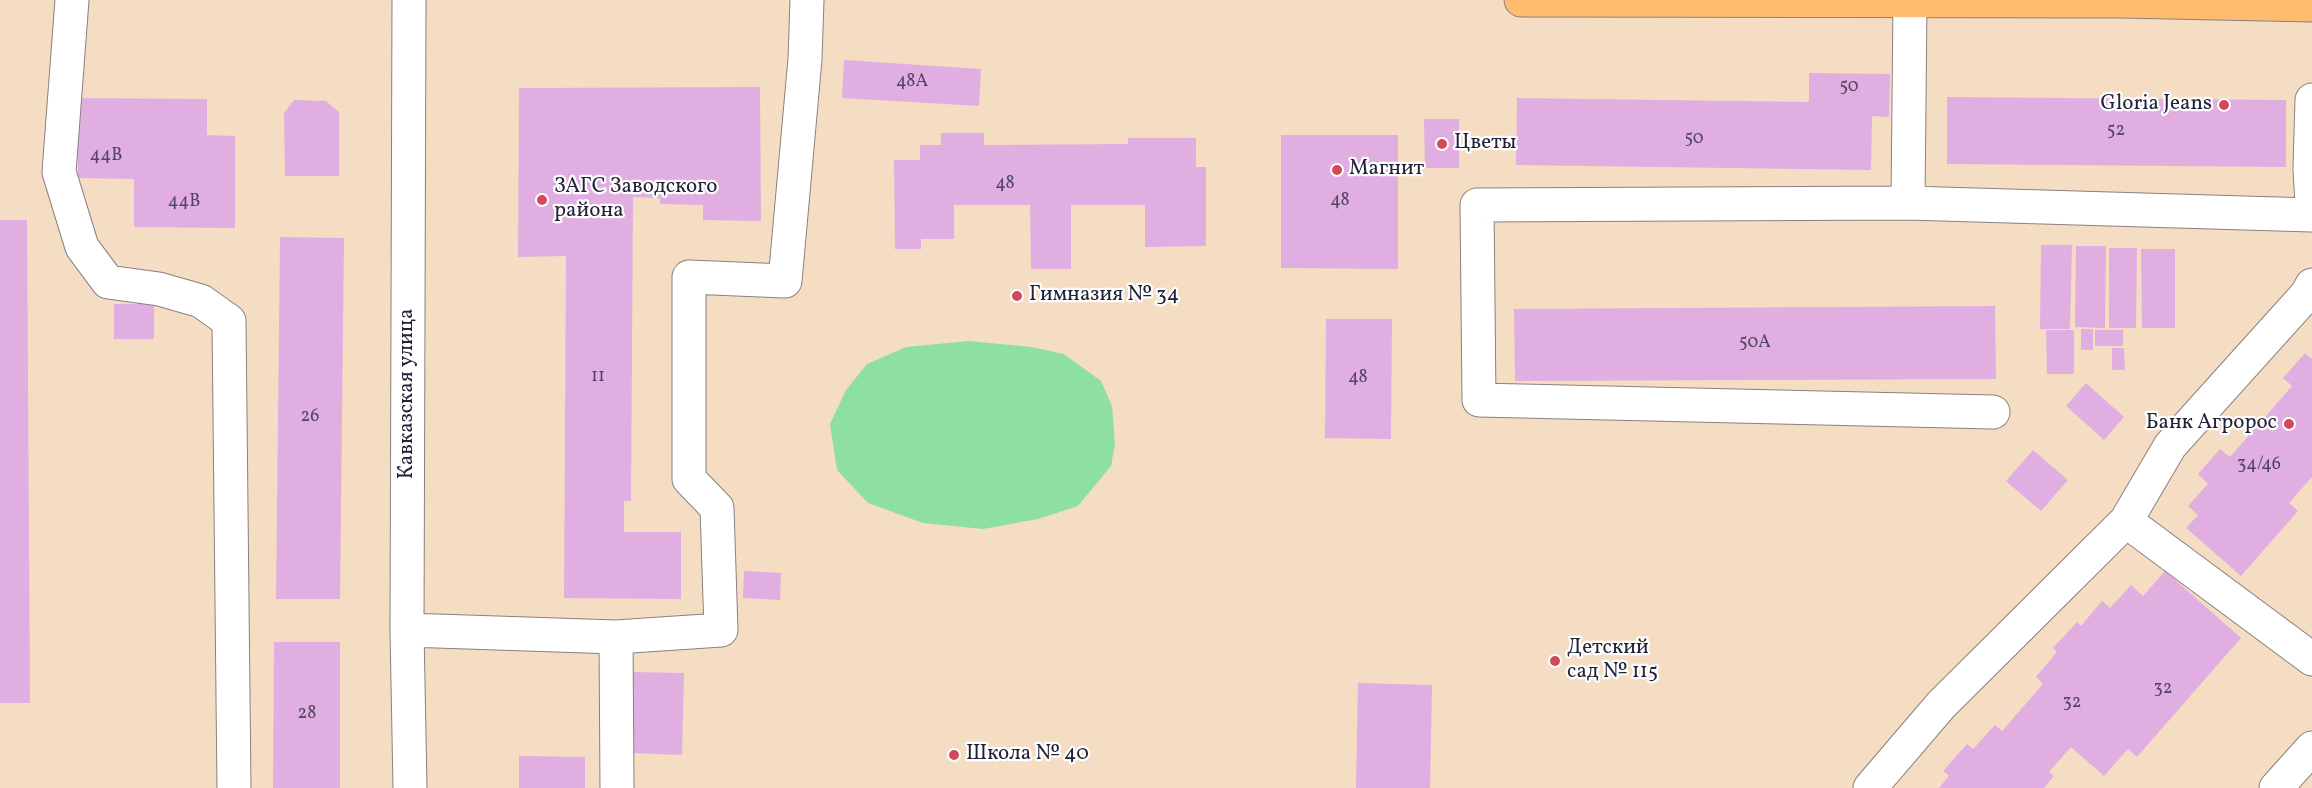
<!DOCTYPE html>
<meta charset="utf-8">
<style>
body{margin:0}
canvas{display:block;background:#f4ddc2}
</style>
<canvas width="2312" height="788"></canvas>
<script>
const g = document.querySelector('canvas').getContext('2d');
g.lineJoin = 'round';
function paint(path, color) {
  g.fillStyle = color;
  g.fill(path, 'evenodd');
}
function toPath(rows) {
  const path = new Path2D();
  for (const r of rows) {
    path.moveTo(r[0], r[1]);
    for (let i = 2; i < r.length; i += 2) path.lineTo(r[i], r[i + 1]);
  }
  return path;
}
function strokePath(path, color, width, dash) {
  g.strokeStyle = color;
  g.lineWidth = width;
  g.lineCap = dash ? 'butt' : 'round';
  g.setLineDash(dash || []);
  g.stroke(path);
}
function label(font, color, halo, rows, align = 'center') {
  g.font = font + ' Vollkorn,serif';
  g.lineWidth = 4.5;
  g.setLineDash([]);
  g.textBaseline = 'middle';
  g.strokeStyle = halo;
  g.fillStyle = color;
  for (const [text, x, y, turn = 0] of rows) {
    g.save();
    g.translate(x, y);
    g.rotate((+turn || 0) * Math.PI / 180);
    g.textAlign = isNaN(turn) ? turn : align;
    if (halo) g.strokeText(text, 0, 0);
    g.fillText(text, 0, 0);
    g.restore();
  }
}
paint(toPath([
 [969,341,1032,347,1064,354,1101,381,1112,406,1115,444,1111,466,1078,506,1038,519,983,529,923,523,868,503,837,470,830,424,846,390,867,364,906,347]
]), '#8ee0a0');
paint(toPath([
 [844,60,981,69,979,106,842,98],
 [1809,73,1890,74,1889,117,1872,116,1871,170,1516,165,1517,98,1809,102],
 [760,87,761,221,703,220,703,205,660,204,660,198,633,197,631,501,624,501,624,532,681,532,681,599,564,598,566,256,518,257,519,88],
 [1947,97,2286,100,2286,167,1947,164],
 [78,98,207,99,207,135,235,136,235,228,134,227,134,179,78,178],
 [294,100,326,101,339,112,339,176,285,176,284,113],
 [1424,119,1459,119,1459,168,1425,168],
 [941,133,984,133,984,145,1128,144,1128,138,1196,138,1196,167,1206,167,1206,246,1145,247,1145,205,1071,205,1071,269,1031,269,1030,205,954,205,954,239,921,239,921,249,895,249,894,160,920,160,920,145,941,145],
 [1281,135,1398,135,1398,269,1281,268],
 [0,220,27,220,30,703,0,703],
 [280,237,344,238,340,599,276,599],
 [2041,245,2072,245,2070,329,2040,329],
 [2076,246,2106,246,2105,328,2075,327],
 [2109,248,2137,248,2136,328,2109,328],
 [2141,249,2175,249,2175,328,2142,328],
 [114,304,154,304,154,339,114,339],
 [1995,306,1996,379,1515,381,1514,309],
 [1326,319,1392,319,1391,439,1325,438],
 [2081,329,2093,329,2093,350,2081,350],
 [2046,330,2074,330,2074,374,2047,374],
 [2095,330,2123,330,2123,346,2095,346],
 [2112,348,2124,348,2125,370,2112,370],
 [2305,353,2312,359,2312,477,2289,503,2298,511,2241,576,2186,528,2198,515,2188,506,2208,484,2198,474,2220,449,2230,457,2292,386,2283,378],
 [2086,383,2124,417,2104,440,2066,406],
 [2033,450,2068,480,2041,511,2006,481],
 [744,571,781,573,780,600,743,598],
 [2165,571,2241,638,2137,757,2128,749,2104,776,2071,747,2049,772,2054,776,2044,788,1939,788,1949,776,1943,771,1967,744,1973,749,1995,725,2002,731,2043,684,2036,677,2057,652,2053,648,2077,622,2081,626,2102,601,2110,608,2131,585,2143,596],
 [274,642,340,642,340,788,273,788],
 [632,672,684,673,682,755,630,753],
 [1358,683,1432,685,1430,788,1356,788],
 [519,756,585,757,585,788,519,788]
]), '#e1aee1');
const minor = toPath([
 [72,0,59,172,82,247,108,282,159,289,201,301,229,321,234,788],
 [409,0,407,630,410,788],
 [2312,100,2310,169,2312,204],
 [1908,203,1910,1],
 [2312,285,2307,294,2170,446,2126,521,2312,659],
 [1993,412,1479,400,1477,205,1908,203,2312,215],
 [407,630,616,637,617,788],
 [616,637,721,630,717,508,689,479,689,277,785,281,805,59,807,0],
 [1870,788,1941,705,2126,521],
 [2276,788,2312,748]
]);
const major = toPath([
 [1521,0,2121,1,2312,5]
]);
strokePath(minor, '#8b807e', 35);
strokePath(major, '#8b807e', 35);
strokePath(minor, '#fff', 33);
strokePath(major, '#fdbc70', 33);
for (const [x, y, r, color] of [
 [2224,105,6,"#d1495b"],
 [1442,144,6,"#d1495b"],
 [1337,170,6,"#d1495b"],
 [542,200,6,"#d1495b"],
 [1017,296,6,"#d1495b"],
 [2289,424,6,"#d1495b"],
 [1555,661,6,"#d1495b"],
 [954,755,6,"#d1495b"]
]) {
  const dot = new Path2D();
  dot.arc(x, y, r, 0, 2 * Math.PI);
  g.fillStyle = color;
  g.fill(dot);
  strokePath(dot, '#fff', 2);
}
label('18px', '#524564', null, [
 ["48А",912,83],
 ["50",1849,88],
 ["52",2116,132],
 ["50",1694,140],
 ["44В",106,157],
 ["48",1005,185],
 ["48",1340,202],
 ["44В",184,203],
 ["50А",1755,344],
 ["11",598,378],
 ["48",1358,379],
 ["26",310,418],
 ["34/46",2259,466],
 ["32",2163,690],
 ["32",2072,704],
 ["28",307,715]
]);
label('21px', '#22223b', '#fff', [
 ["Gloria Jeans",2212,105,"right"],
 ["Цветы",1454,144],
 ["Магнит",1349,170],
 ["ЗАГС Заводского",554,188],
 ["района",554,212],
 ["Гимназия № 34",1029,296],
 ["Банк Агророс",2277,424,"right"],
 ["Детский",1567,649],
 ["сад № 115",1567,673],
 ["Школа № 40",966,755]
], 'left');
label('21px', '#22223b', '#fff', [
 ["Кавказская улица",408,394,-90]
]);
</script>
